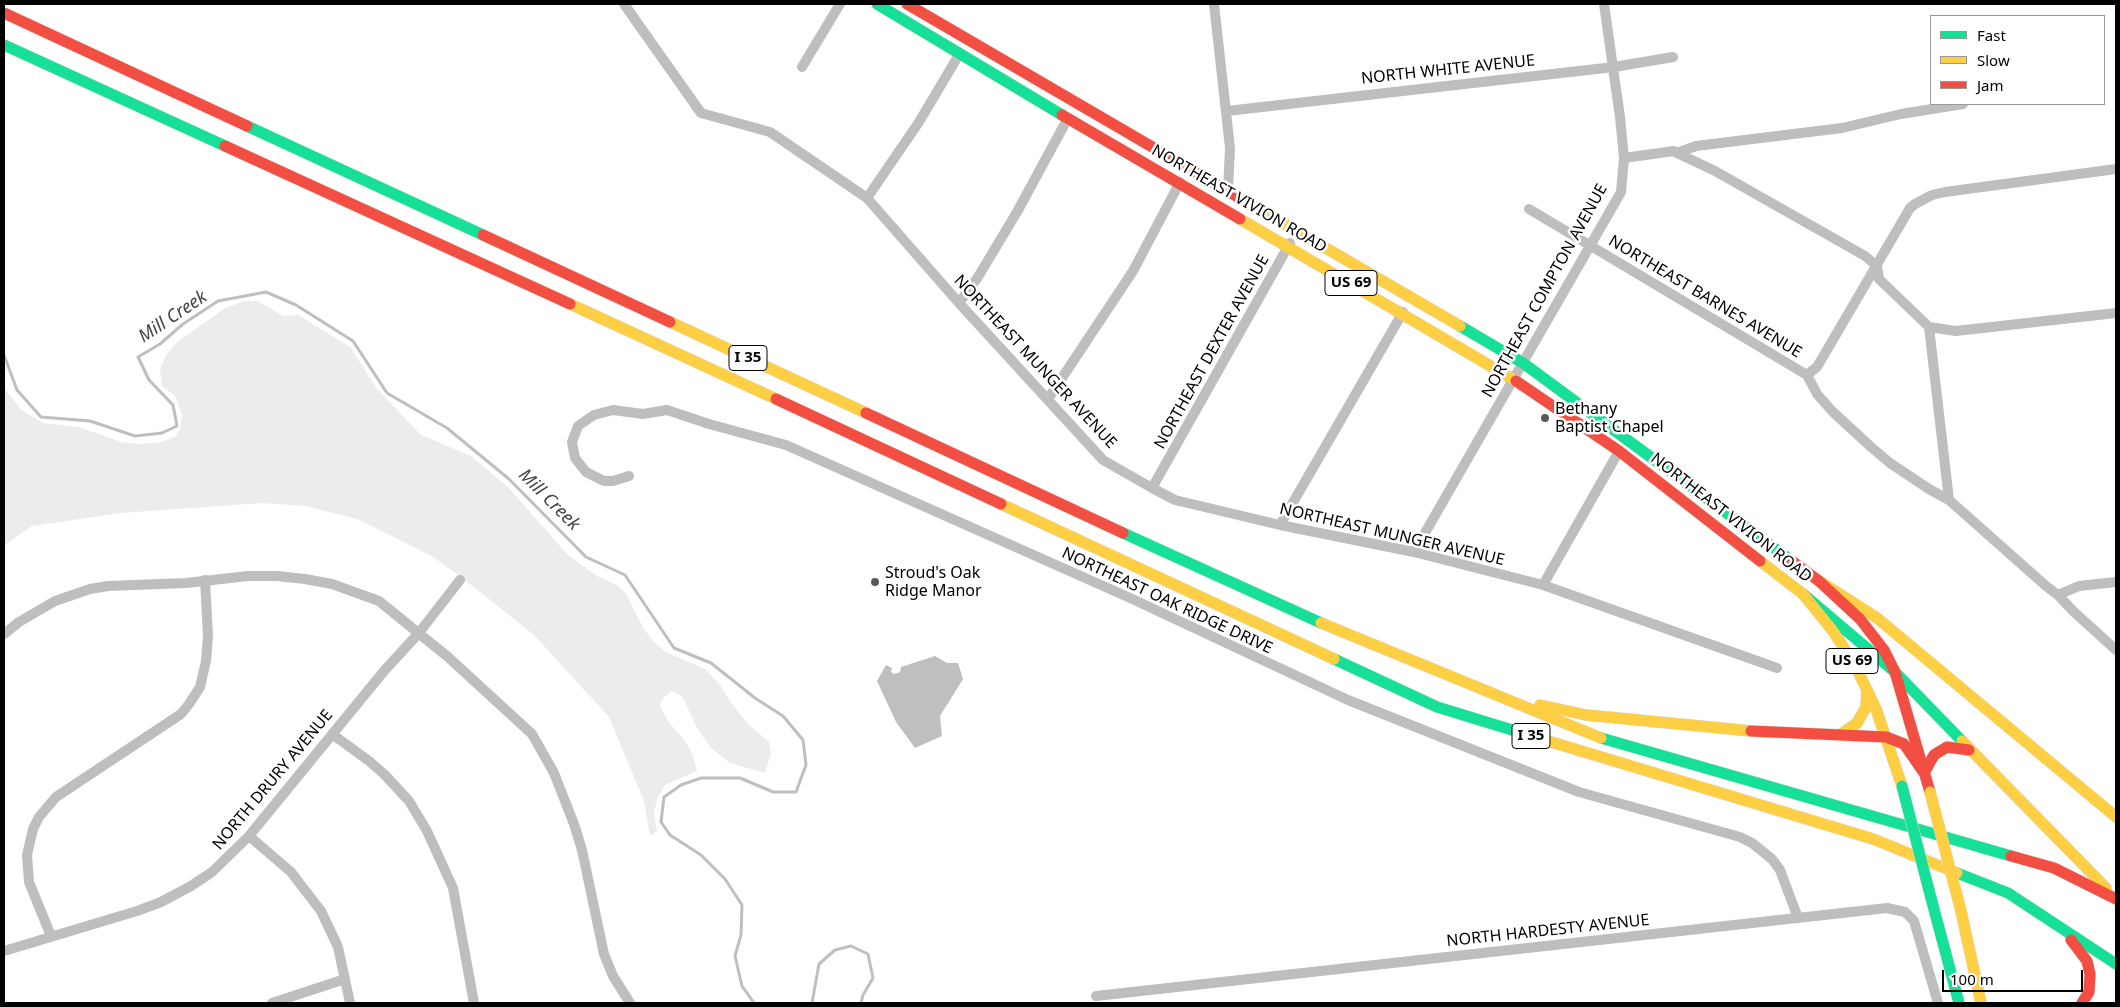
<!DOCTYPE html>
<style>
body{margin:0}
#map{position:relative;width:2120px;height:1007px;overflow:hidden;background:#fff;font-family:"Noto Sans",sans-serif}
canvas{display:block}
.frame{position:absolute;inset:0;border:5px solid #000;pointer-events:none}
.legend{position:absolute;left:1930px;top:15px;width:175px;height:90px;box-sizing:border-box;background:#fff;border:1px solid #999;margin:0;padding:6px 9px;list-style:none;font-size:15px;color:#000}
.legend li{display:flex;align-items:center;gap:10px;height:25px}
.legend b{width:25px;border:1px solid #999}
.scale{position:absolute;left:1942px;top:970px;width:141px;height:22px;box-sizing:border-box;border:2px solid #000;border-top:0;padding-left:6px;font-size:15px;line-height:18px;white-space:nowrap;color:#000;-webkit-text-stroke:4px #fff;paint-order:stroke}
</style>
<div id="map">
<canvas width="2120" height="1007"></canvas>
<div class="frame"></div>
<ul class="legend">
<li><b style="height:6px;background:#16e098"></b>Fast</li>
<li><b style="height:6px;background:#ffcf43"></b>Slow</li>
<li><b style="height:6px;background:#f24e42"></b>Jam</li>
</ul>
<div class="scale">100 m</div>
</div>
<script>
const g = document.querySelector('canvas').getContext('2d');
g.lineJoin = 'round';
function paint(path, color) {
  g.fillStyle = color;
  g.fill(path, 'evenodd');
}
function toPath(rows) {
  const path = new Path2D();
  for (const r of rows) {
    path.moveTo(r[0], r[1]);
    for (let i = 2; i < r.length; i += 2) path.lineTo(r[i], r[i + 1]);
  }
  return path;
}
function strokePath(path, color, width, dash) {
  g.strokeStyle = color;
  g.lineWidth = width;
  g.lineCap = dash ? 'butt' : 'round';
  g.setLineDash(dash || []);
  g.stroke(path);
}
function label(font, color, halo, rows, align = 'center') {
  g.font = font + ' "Noto Sans",sans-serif';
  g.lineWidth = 5;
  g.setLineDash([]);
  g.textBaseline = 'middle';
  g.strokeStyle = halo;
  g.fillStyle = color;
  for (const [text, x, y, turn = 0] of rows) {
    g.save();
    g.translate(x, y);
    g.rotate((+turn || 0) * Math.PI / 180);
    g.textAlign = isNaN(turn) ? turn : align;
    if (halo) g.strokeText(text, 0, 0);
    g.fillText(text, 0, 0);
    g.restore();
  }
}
paint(toPath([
 [245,301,258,301,283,316,298,315,350,347,378,390,421,435,471,456,507,486,567,554,597,576,617,585,627,595,643,628,655,643,666,652,705,669,720,685,732,704,748,724,769,742,771,753,765,773,730,763,711,748,697,728,682,696,671,691,662,699,660,707,669,723,684,739,693,756,697,771,665,785,657,800,654,813,657,831,650,836,644,801,609,717,534,635,470,584,432,556,357,519,305,506,262,503,121,513,32,526,4,545,4,387,21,410,44,423,79,427,121,442,140,444,162,442,175,437,180,429,182,415,175,396,162,386,160,369,166,356,176,343,225,308]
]), '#ececec');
paint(toPath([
 [935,656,947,663,958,663,963,679,940,716,942,736,915,748,896,722,877,681,886,665,892,668,891,672,894,674,900,672,901,667]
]), '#bfbfbf');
strokePath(toPath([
 [4,355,17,390,41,417,90,421,135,436,162,433,177,426,173,405,149,380,138,357,160,344,183,324,218,301,266,292,296,305,353,341,387,393,447,428,509,479,586,557,625,575,674,648,711,663,755,698,783,716,803,740,806,765,796,792,773,792,740,778,701,778,681,785,664,797,661,822,670,835,701,855,725,879,742,905,741,935,735,956,742,986,754,1003],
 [812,1003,819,964,835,950,851,946,868,954,873,978,863,995,861,1003]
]), '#bfbfbf', 3);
const fast = toPath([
 [877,4,1062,115],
 [4,45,225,146],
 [247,126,483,235],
 [1460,326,1523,363,1789,559],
 [1123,533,1321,623],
 [1803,594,1895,672,1962,741],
 [1334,659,1437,707,1548,741],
 [1601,738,2011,856],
 [1957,873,2008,893,2116,964],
 [1931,898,1959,1003]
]);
const slow = toPath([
 [1238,197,1460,326],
 [1240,219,1516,381],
 [570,304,776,399],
 [670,322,866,413],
 [1001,504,1334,659],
 [1760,561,1803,594,1833,631,1855,665,1876,709,1902,786],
 [1819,581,1877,618,2116,817],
 [1321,623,1601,738],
 [1540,705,1586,715,1751,731],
 [1840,735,1857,723,1866,707,1867,690],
 [1548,741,1873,839,1957,873],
 [1962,741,2106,888],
 [1961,911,1981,1003]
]);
const jam = toPath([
 [907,4,1238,197],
 [4,13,247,126],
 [1062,115,1240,219],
 [225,146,570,304],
 [483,235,670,322],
 [1516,381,1619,451,1760,561],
 [776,399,1001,504],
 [866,413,1123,533],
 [1789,559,1819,581,1860,619,1884,650,1895,672,1930,792],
 [1751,731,1886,737,1904,744,1924,773,1934,755,1947,747,1969,750],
 [2011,856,2054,868,2116,899],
 [2071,940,2087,961,2090,974,2089,992,2082,1003]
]);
strokePath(fast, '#dbdbdb', 12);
strokePath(slow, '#dbdbdb', 12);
strokePath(jam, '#dbdbdb', 12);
strokePath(toPath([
 [624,4,701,113,770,132,867,198,959,303,1103,460,1152,488,1175,500,1280,525,1414,552,1543,585,1777,668],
 [1214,4,1230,148,1228,190],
 [802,67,840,4],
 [1227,111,1614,67,1673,57],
 [1677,153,1715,171,1865,256,1877,266,1879,279,1929,327],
 [1624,158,1674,151,1677,153,1696,146,1842,128,1901,114,1963,104],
 [867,198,919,122,960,53],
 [1529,209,1807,375,1817,394,1832,411,1871,447,1890,463,1929,489,1949,500,2046,586,2058,595,2073,611,2116,650],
 [959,303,978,277,1017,212,1068,118],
 [1929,327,1956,331,2116,313],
 [1929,327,1949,500],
 [1807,375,1817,367,1910,208,1915,204,1932,195,1945,192,2116,169],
 [1048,399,1133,271,1180,182],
 [629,476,613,481,604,481,586,472,575,458,572,442,578,426,594,415,613,410,643,414,667,410,709,424,786,445,1128,597,1348,700,1579,792,1740,837,1752,843,1772,859,1780,870,1798,918],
 [1152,488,1290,243],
 [1280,525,1403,312],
 [1414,552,1621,192,1624,158,1620,117,1604,4],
 [1543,585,1619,451],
 [2058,595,2079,586,2116,582],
 [4,634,19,622,55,601,90,589,108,586,186,583,248,576,277,576,305,579,332,584,379,601,448,657,532,734,554,773,574,824,582,850,604,954,613,976,630,1003],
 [332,734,369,761,384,774,409,801,427,831,453,888,474,1003],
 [249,836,291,872,321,911,338,947,350,1003],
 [51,936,29,882,27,855,33,829,39,817,56,797,181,714,189,704,200,687,206,661,208,636,205,580],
 [4,951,137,911,161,902,191,886,212,872,249,836,384,671,418,634,460,580],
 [1096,996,1887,908,1905,912,1914,921,1938,1003],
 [272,1003,345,979]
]), '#bebebe', 10);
strokePath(fast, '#16e098', 11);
strokePath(slow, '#ffcf43', 11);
strokePath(jam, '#f24e42', 11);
const fastBridge = toPath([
 [1902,786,1931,898]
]);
const slowBridge = toPath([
 [1930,792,1961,911]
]);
strokePath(fastBridge, '#dbdbdb', 12, []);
strokePath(slowBridge, '#dbdbdb', 12, []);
strokePath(fastBridge, '#16e098', 11);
strokePath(slowBridge, '#ffcf43', 11);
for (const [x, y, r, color] of [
 [1545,418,5,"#595959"],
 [875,582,5,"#595959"]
]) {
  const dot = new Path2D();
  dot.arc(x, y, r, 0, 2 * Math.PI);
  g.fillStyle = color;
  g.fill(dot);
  strokePath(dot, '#fff', 2);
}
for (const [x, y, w] of [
 [1351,283,52],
 [748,358,38],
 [1852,661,52],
 [1531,736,38]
]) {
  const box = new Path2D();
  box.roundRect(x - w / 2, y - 12.5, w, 25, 4);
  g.fillStyle = '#fff';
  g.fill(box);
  strokePath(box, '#000', 1);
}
label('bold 15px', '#000', null, [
 ["US 69",1351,283],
 ["I 35",748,358],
 ["US 69",1852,661],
 ["I 35",1531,736]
]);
label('16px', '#000', '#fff', [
 ["NORTH WHITE AVENUE",1448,70,-6],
 ["NORTHEAST VIVION ROAD",1239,199,30],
 ["NORTHEAST COMPTON AVENUE",1545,291,-61],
 ["NORTHEAST BARNES AVENUE",1705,297,31],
 ["NORTHEAST DEXTER AVENUE",1212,352,-61],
 ["NORTHEAST MUNGER AVENUE",1035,362,47],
 ["NORTHEAST VIVION ROAD",1731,518,38],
 ["NORTHEAST MUNGER AVENUE",1392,535,13],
 ["NORTHEAST OAK RIDGE DRIVE",1167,601,25],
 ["NORTH DRURY AVENUE",273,780,-50],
 ["NORTH HARDESTY AVENUE",1548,931,-6]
]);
label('16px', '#000', '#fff', [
 ["Bethany",1555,409],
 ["Baptist Chapel",1555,427],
 ["Stroud's Oak",885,573],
 ["Ridge Manor",885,591]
], 'left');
label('italic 18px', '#444', '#fff', [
 ["Mill Creek",173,317,-34],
 ["Mill Creek",549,500,45]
]);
</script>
